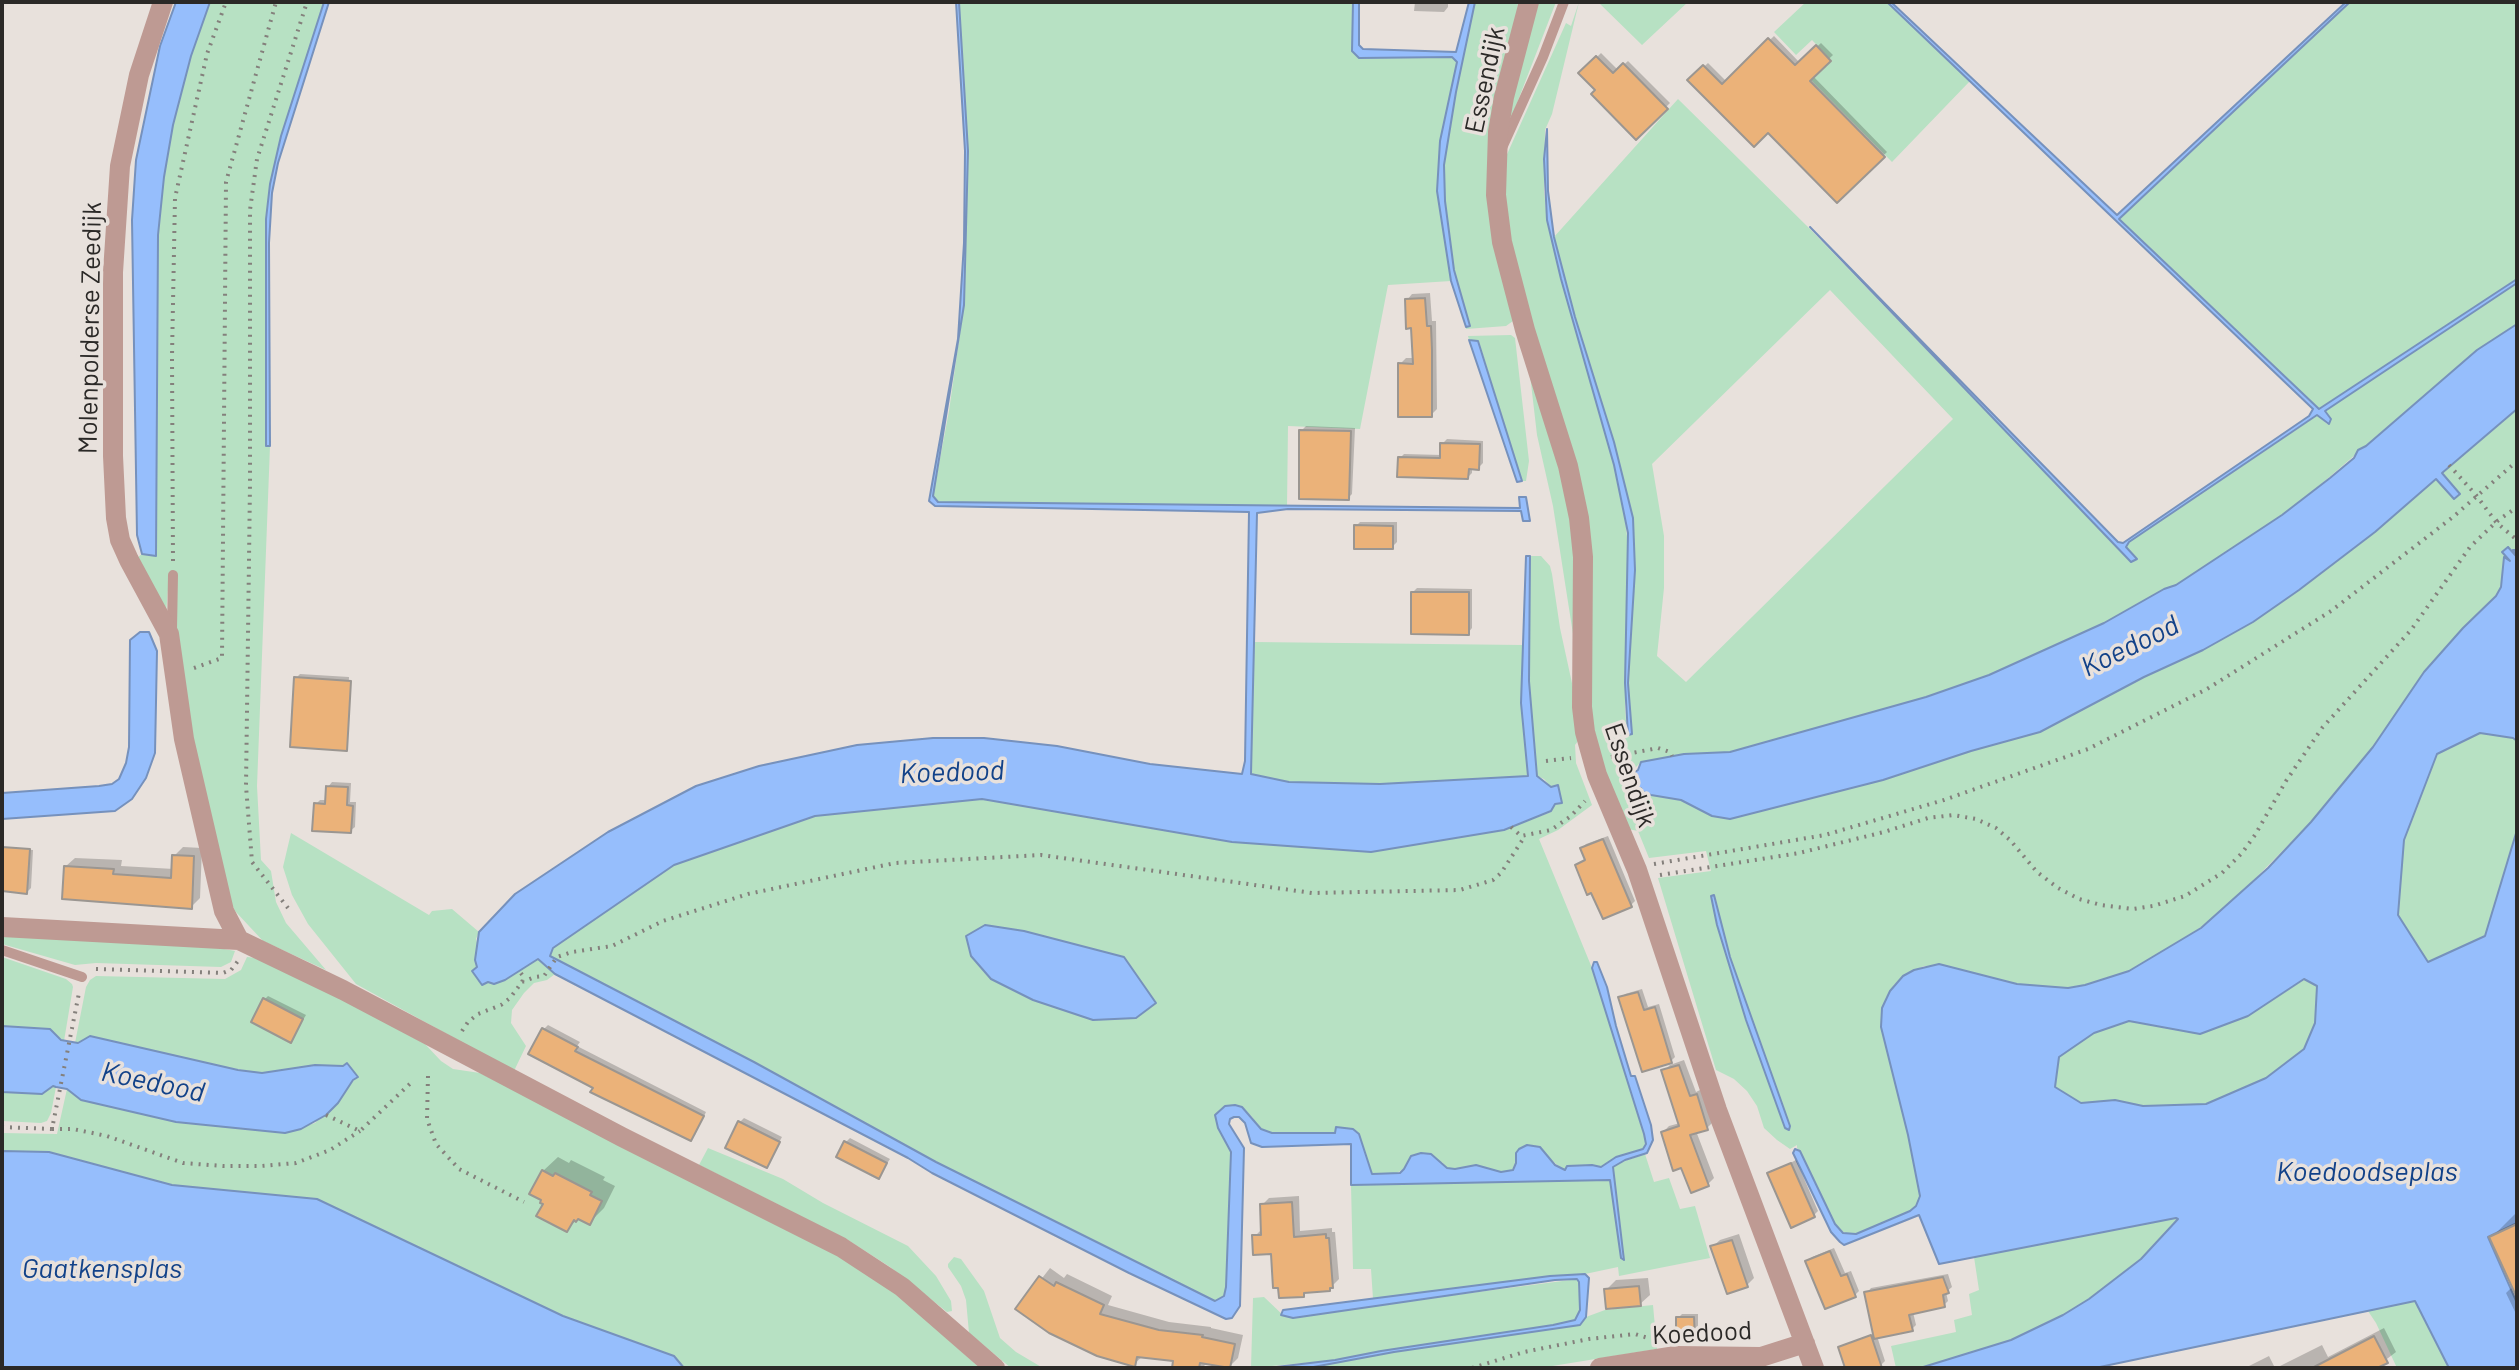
<!DOCTYPE html>
<style>
body{margin:0}
#map{position:relative;width:2519px;height:1370px;overflow:hidden;background:#e8e1dc;font-family:Barlow,sans-serif}
canvas{display:block}
.frame{position:absolute;inset:0;border:4px solid #2b2927;pointer-events:none}
</style>
<div id="map">
<canvas width="2519" height="1370"></canvas>
<div class="frame"></div>
</div>
<script>
const g = document.querySelector('canvas').getContext('2d');
g.lineJoin = 'round';
function paint(path, color) {
  g.fillStyle = color;
  g.fill(path, 'evenodd');
}
function toPath(rows) {
  const path = new Path2D();
  for (const r of rows) {
    path.moveTo(r[0], r[1]);
    for (let i = 2; i < r.length; i += 2) path.lineTo(r[i], r[i + 1]);
  }
  return path;
}
function strokePath(path, color, width, dash) {
  g.strokeStyle = color;
  g.lineWidth = width;
  g.lineCap = dash ? 'butt' : 'round';
  g.setLineDash(dash || []);
  g.stroke(path);
}
function label(font, color, halo, rows, align = 'center') {
  g.font = font + ' Barlow,sans-serif';
  g.lineWidth = 7;
  g.setLineDash([]);
  g.textBaseline = 'middle';
  g.strokeStyle = halo;
  g.fillStyle = color;
  for (const [text, x, y, turn = 0] of rows) {
    g.save();
    g.translate(x, y);
    g.rotate((+turn || 0) * Math.PI / 180);
    g.textAlign = isNaN(turn) ? turn : align;
    if (halo) g.strokeText(text, 0, 0);
    g.fillText(text, 0, 0);
    g.restore();
  }
}
paint(toPath([
 [210,2,324,2,281,136,270,184,266,219,266,445,270,446,257,786,261,860,271,871,276,902,286,923,326,970,263,941,235,911,228,896,192,749,169,577,166,614,133,561,142,554,156,556,158,235,164,177,173,125,191,56],
 [959,2,1353,2,1352,51,1359,58,1452,57,1457,62,1440,141,1437,190,1451,281,1388,285,1360,429,1288,426,1287,507,938,502,933,496,949,411,964,305,968,151],
 [1475,2,1518,2,1517,13,1497,93,1513,321,1506,326,1466,329,1466,327,1470,326,1454,270,1445,201,1444,165,1456,92],
 [1537,2,1556,2,1507,129,1510,106],
 [1579,2,1552,114,1545,130,1544,191,1547,220,1561,279,1603,423,1624,506,1629,557,1625,706,1626,721,1632,734,1628,683,1635,570,1633,519,1614,442,1575,317,1554,237,1678,99,1809,228,2131,562,2137,559,2126,547,2129,542,2318,415,2327,424,2324,411,2517,283,2517,324,2477,350,2305,498,2258,532,2175,586,2164,589,2104,623,1989,675,1926,697,1730,752,1684,754,1641,762,1626,777,1629,791,1681,800,1712,816,1730,819,1883,780,1971,751,2040,732,2144,677,2203,650,2253,622,2299,590,2375,532,2436,478,2454,498,2460,493,2442,473,2517,409,2517,550,2513,551,2517,555,2509,562,2504,558,2500,591,2424,672,2373,747,2311,822,2225,909,2182,941,2129,971,2101,982,2068,988,2049,987,2017,984,1924,966,1903,976,1894,985,1882,1008,1881,1027,1908,1135,1920,1196,1916,1206,1910,1211,1856,1234,1847,1234,1837,1228,1800,1151,1797,1148,1797,1145,1790,1149,1777,1140,1764,1128,1757,1106,1747,1091,1734,1079,1716,1070,1658,878,1711,871,1706,851,1649,858,1638,831,1628,829,1604,771,1591,716,1592,615,1528,309,1506,219,1504,161,1566,23,1571,26],
 [1830,290,1953,419,1686,682,1657,656,1664,588,1664,536,1652,464],
 [1598,2,1688,2,1642,45],
 [1806,2,1887,2,1970,81,1892,162,1811,80,1831,60,1812,40,1796,55,1774,32],
 [2350,2,2517,2,2517,279,2319,409,2119,219],
 [1511,335,1515,338,1529,461,1526,481,1522,481,1479,342,1469,340,1468,336],
 [1527,349,1556,446,1574,537,1573,634,1553,506,1537,435],
 [1530,556,1541,556,1550,566,1552,574,1560,628,1575,697,1578,741,1575,745,1576,763,1592,805,1558,830,1539,839,1592,968,1646,1142,1643,1149,1616,1157,1601,1168,1562,1169,1534,1145,1527,1145,1516,1153,1516,1166,1509,1172,1501,1172,1476,1165,1455,1169,1447,1168,1442,1162,1406,1167,1394,1175,1372,1174,1359,1134,1266,1132,1255,1124,1253,1118,1242,1107,1218,1128,1231,1152,1226,1287,1224,1296,1215,1301,936,1162,754,1062,549,956,552,948,674,865,815,816,982,799,1232,842,1371,852,1504,830,1551,812,1555,804,1561,802,1558,786,1551,787,1544,779,1537,776,1529,682],
 [1254,642,1523,645,1521,703,1529,776,1380,784,1289,782,1251,775],
 [2480,733,2513,738,2517,741,2517,830,2485,936,2428,962,2398,915,2404,840,2437,754],
 [291,833,429,915,432,911,452,909,479,932,476,939,488,982,522,969,538,959,555,974,547,980,534,983,524,993,512,1010,511,1023,526,1046,514,1071,356,984,308,924,292,895,283,867],
 [2,935,219,948,235,951,231,962,221,967,96,963,75,965,2,944],
 [2,957,66,979,72,984,73,987,64,1041,49,1029,2,1026],
 [247,957,256,958,342,999,425,1044,441,1061,453,1069,480,1073,834,1251,890,1288,980,1368,684,1368,674,1356,563,1316,317,1199,172,1185,49,1152,2,1151,2,1133,57,1134,67,1089,82,1100,176,1122,285,1133,315,1123,357,1077,348,1063,342,1066,262,1073,75,1043,86,987,90,980,96,976,225,979,241,970],
 [2305,979,2317,986,2315,1023,2304,1049,2266,1078,2206,1104,2143,1106,2115,1100,2081,1103,2055,1088,2059,1057,2094,1033,2129,1021,2200,1034,2248,1016],
 [53,1086,56,1087,51,1113,47,1121,41,1123,2,1121,2,1092,42,1094],
 [708,1148,783,1179,823,1203,908,1246,936,1276,951,1301,952,1311,947,1312,890,1267,848,1240,699,1165],
 [1645,1154,1654,1182,1669,1178,1680,1209,1695,1206,1710,1258,1619,1276,1618,1267,1585,1274,1550,1276,1373,1299,1371,1269,1353,1269,1351,1185,1611,1180,1621,1258,1624,1260,1612,1169,1616,1164],
 [2177,1218,2178,1220,2164,1236,2141,1259,2089,1299,2063,1315,2011,1340,1937,1364,1920,1368,1896,1368,1891,1346,1956,1332,1954,1320,1972,1315,1969,1294,1979,1290,1974,1257],
 [954,1257,961,1259,984,1291,1000,1338,1016,1352,1043,1368,1011,1368,969,1333,966,1300,961,1286,948,1267,948,1264],
 [1578,1279,1580,1310,1575,1320,1553,1325,1381,1351,1335,1360,1251,1368,1253,1298,1264,1297,1285,1317],
 [2415,1301,2449,1368,2397,1368,2376,1323,2368,1311],
 [1653,1305,1657,1349,1540,1368,1308,1368,1394,1352,1580,1325,1586,1317,1605,1310]
]), '#b7e1c3');
const water = toPath([
 [176,2,210,2,191,56,173,125,164,177,158,235,156,556,142,554,137,535,132,220,136,160,160,46,176,2],
 [324,2,329,2,278,163,272,193,269,243,270,446,266,446,266,219,270,184,281,136,324,2],
 [956,2,959,2,968,151,964,305,933,496,938,502,1520,508,1519,497,1526,497,1530,521,1523,521,1521,511,1288,509,1257,513,1251,774,1289,782,1380,784,1528,776,1521,703,1526,556,1530,556,1529,681,1537,776,1551,787,1558,785,1562,803,1555,804,1551,811,1504,830,1371,852,1232,842,982,799,815,816,674,865,553,948,550,956,754,1062,936,1162,1215,1301,1224,1296,1226,1287,1231,1152,1218,1128,1215,1115,1225,1106,1235,1105,1242,1107,1261,1129,1272,1133,1335,1133,1336,1127,1353,1129,1359,1134,1372,1174,1400,1173,1404,1169,1411,1156,1421,1153,1431,1154,1447,1168,1455,1169,1476,1165,1501,1172,1513,1170,1516,1163,1516,1153,1519,1149,1527,1145,1540,1147,1555,1165,1565,1170,1567,1166,1592,1165,1601,1167,1616,1157,1643,1149,1646,1144,1644,1134,1592,968,1594,962,1597,962,1607,987,1616,1026,1631,1076,1635,1076,1651,1125,1653,1140,1647,1153,1625,1160,1613,1167,1624,1260,1621,1258,1610,1180,1351,1185,1351,1144,1262,1147,1251,1143,1245,1123,1239,1117,1234,1117,1230,1119,1229,1124,1244,1148,1240,1306,1232,1318,1226,1319,1129,1273,932,1173,908,1158,555,974,538,959,505,980,494,984,488,982,482,985,472,971,477,967,475,960,479,932,515,894,608,832,696,786,759,766,857,745,933,738,984,738,1057,746,1150,764,1242,774,1245,761,1249,512,935,506,929,501,958,339,964,243,965,151,956,2],
 [1353,2,1359,2,1359,45,1363,49,1456,52,1469,2,1475,2,1456,92,1444,165,1445,201,1454,270,1470,326,1466,327,1451,281,1437,191,1440,141,1457,62,1452,57,1359,58,1352,51,1353,2],
 [1887,2,1891,2,2117,215,2346,2,2350,2,2119,219,2319,409,2517,279,2517,283,2325,411,2331,419,2329,424,2317,415,2129,542,2126,547,2137,559,2131,562,1810,227,2118,542,2123,543,2309,416,2313,409,1887,2],
 [1547,129,1548,191,1554,237,1575,317,1614,442,1633,518,1635,570,1628,683,1632,734,1628,735,1625,683,1628,533,1614,465,1561,279,1547,220,1544,159,1547,129],
 [2517,324,2517,409,2442,473,2460,494,2454,499,2436,479,2375,532,2299,590,2253,622,2203,650,2144,677,2040,732,1971,751,1883,780,1730,819,1712,816,1681,800,1651,795,1643,792,1641,788,1629,791,1626,778,1638,770,1641,762,1684,754,1730,752,1926,697,1989,675,2104,623,2164,589,2176,585,2282,515,2330,478,2354,458,2358,450,2366,446,2477,350,2517,324],
 [1469,340,1478,341,1522,481,1517,482,1469,340],
 [2508,547,2516,556,2513,550,2517,550,2517,741,2513,738,2480,733,2437,754,2404,840,2398,915,2428,962,2485,936,2517,830,2517,1223,2488,1237,2517,1303,2517,1368,2449,1368,2415,1301,2095,1368,1920,1368,2011,1340,2063,1315,2089,1299,2141,1259,2178,1219,2176,1218,1939,1264,1919,1215,1844,1245,1840,1242,1831,1232,1793,1153,1795,1149,1800,1151,1835,1224,1843,1233,1856,1234,1910,1211,1916,1206,1920,1196,1908,1135,1881,1027,1882,1008,1890,991,1903,976,1914,970,1939,964,2017,984,2068,988,2085,985,2129,971,2201,928,2268,868,2311,822,2373,747,2424,672,2463,628,2496,596,2501,587,2504,557,2510,561,2502,552,2508,547],
 [2304,979,2317,986,2315,1023,2304,1049,2266,1078,2206,1104,2143,1106,2115,1100,2081,1103,2055,1087,2059,1057,2094,1033,2129,1021,2200,1034,2248,1016,2304,979],
 [140,632,149,632,157,651,155,753,146,778,132,799,115,811,2,819,2,793,99,786,112,784,119,779,126,763,129,747,130,640,140,632],
 [1714,895,1730,957,1790,1126,1789,1130,1785,1128,1746,1020,1717,925,1711,896,1714,895],
 [985,925,1024,931,1124,957,1156,1003,1136,1018,1093,1020,1033,1000,991,979,971,956,966,936,985,925],
 [2,1026,50,1029,61,1040,78,1043,90,1036,238,1070,262,1073,315,1065,343,1066,347,1063,358,1077,353,1080,338,1103,326,1115,301,1129,285,1133,176,1122,81,1100,67,1089,56,1087,53,1086,42,1094,2,1092,2,1026],
 [2,1151,49,1152,172,1185,317,1199,563,1316,674,1356,684,1368,2,1368,2,1151],
 [1585,1274,1589,1278,1586,1317,1580,1325,1394,1352,1308,1368,1268,1368,1335,1360,1381,1351,1553,1325,1575,1320,1580,1310,1579,1282,1577,1279,1555,1280,1293,1318,1281,1315,1283,1310,1550,1276,1585,1274]
]);
paint(water, '#96befc');
strokePath(water, '#7691bc', 2);
paint(toPath([
 [1415,2,1448,2,1448,7,1444,12,1414,11],
 [1774,36,1800,63,1821,43,1833,55,1812,75,1887,152,1837,201,1768,130,1690,80,1708,63,1727,82],
 [1601,53,1618,70,1628,61,1670,103,1636,137,1581,73],
 [1430,293,1432,321,1436,321,1437,409,1431,415,1400,364,1406,358,1415,358,1413,326,1407,300,1412,294],
 [1306,426,1355,428,1352,494,1348,498,1301,431],
 [1447,439,1483,441,1483,463,1478,468,1472,467,1472,473,1468,477,1400,458,1404,454,1442,455,1442,444],
 [1360,522,1397,522,1397,542,1392,547,1356,526],
 [1417,588,1472,589,1472,628,1468,633,1413,592],
 [300,674,349,677,346,749,296,678],
 [332,782,351,783,350,802,356,802,355,827,350,831,316,804,320,800,327,800,328,787],
 [1608,836,1635,901,1631,905,1592,890,1577,865,1586,859,1582,848,1586,844],
 [183,847,202,848,200,898,191,907,66,866,75,858,122,860,121,866,174,869,174,856],
 [2,848,33,850,31,888,27,892,2,889],
 [1642,989,1648,1007,1659,1004,1675,1057,1671,1061,1621,998,1625,994],
 [268,996,306,1015,291,1040,264,1000],
 [548,1025,580,1042,577,1046,706,1112,695,1135,691,1139,595,1087,544,1029],
 [1684,1060,1696,1092,1702,1089,1713,1122,1707,1128,1696,1131,1714,1178,1708,1184,1692,1190,1683,1165,1663,1132,1669,1126,1680,1123,1664,1071,1670,1065],
 [744,1118,782,1137,766,1166,740,1122],
 [850,1138,890,1159,878,1177,846,1142],
 [558,1157,569,1163,571,1160,605,1177,603,1180,615,1186,604,1208,589,1223,579,1217,567,1230,545,1203,543,1171],
 [1796,1160,1818,1211,1814,1215,1769,1174],
 [1299,1196,1300,1231,1332,1228,1332,1232,1335,1232,1339,1279,1329,1289,1308,1290,1303,1295,1272,1252,1255,1236,1262,1229,1262,1205,1269,1198],
 [2517,1212,2517,1316,2506,1293,2513,1286,2491,1238],
 [1739,1234,1754,1278,1747,1285,1712,1247,1720,1240],
 [1834,1248,1845,1273,1851,1271,1859,1291,1855,1295,1807,1262,1812,1257],
 [1050,1268,1064,1278,1067,1274,1112,1296,1108,1305,1169,1322,1211,1327,1211,1328,1243,1335,1238,1358,1229,1367,1207,1363,1202,1368,1174,1368,1176,1360,1143,1356,1134,1364,1018,1309],
 [1948,1274,1952,1287,1946,1292,1948,1301,1944,1305,1913,1312,1916,1325,1912,1329,1877,1336,1885,1361,1881,1365,1876,1368,1848,1368,1841,1347,1881,1334,1867,1293,1871,1288],
 [1648,1278,1650,1295,1640,1304,1606,1290,1616,1280],
 [1682,1314,1698,1314,1698,1333,1694,1337,1678,1318],
 [2384,1328,2396,1352,2379,1365,2381,1368,2276,1368,2322,1345,2328,1357],
 [2269,1356,2275,1368,2245,1368]
]), '#0003');
const building = toPath([
 [1768,38,1795,65,1816,45,1831,61,1810,81,1885,157,1837,203,1768,133,1754,147,1687,80,1703,65,1722,84,1768,38],
 [1596,56,1613,73,1623,63,1668,109,1636,140,1591,94,1595,90,1578,73,1596,56],
 [1425,298,1427,326,1431,326,1432,350,1432,417,1398,417,1398,363,1413,364,1411,328,1406,329,1405,299,1425,298],
 [1299,430,1351,431,1349,500,1299,499,1299,430],
 [1440,443,1480,444,1479,470,1469,469,1468,479,1397,477,1398,457,1440,458,1440,443],
 [1354,525,1393,526,1393,549,1354,549,1354,525],
 [1411,592,1469,592,1469,635,1411,634,1411,592],
 [294,677,351,681,347,751,290,747,294,677],
 [326,786,348,787,347,805,353,806,351,833,312,831,314,803,325,804,326,786],
 [1603,839,1632,907,1603,919,1591,893,1587,895,1575,865,1585,860,1580,848,1603,839],
 [2,847,30,849,27,894,2,891,2,847],
 [172,855,194,856,192,909,62,899,64,866,114,869,113,874,171,878,172,855],
 [1638,992,1644,1010,1655,1007,1672,1063,1642,1072,1618,997,1638,992],
 [263,998,303,1019,291,1043,251,1022,263,998],
 [542,1028,578,1047,575,1051,704,1116,691,1141,590,1092,593,1088,528,1054,542,1028],
 [1679,1065,1690,1096,1697,1094,1708,1130,1690,1135,1709,1186,1691,1193,1681,1168,1673,1171,1661,1132,1679,1126,1661,1070,1679,1065],
 [738,1121,780,1142,767,1168,725,1148,738,1121],
 [844,1141,887,1163,879,1179,836,1157,844,1141],
 [1791,1163,1815,1217,1791,1228,1767,1173,1791,1163],
 [542,1170,553,1176,555,1173,592,1192,590,1195,602,1201,590,1225,578,1219,576,1222,574,1220,567,1232,536,1216,543,1204,540,1203,541,1200,529,1194,542,1170],
 [1292,1202,1294,1237,1326,1234,1326,1238,1329,1238,1333,1288,1330,1288,1330,1291,1304,1293,1304,1297,1279,1298,1278,1288,1273,1288,1271,1254,1253,1255,1252,1235,1261,1235,1260,1204,1292,1202],
 [2517,1224,2517,1298,2489,1237,2517,1224],
 [1732,1240,1748,1287,1727,1294,1710,1246,1732,1240],
 [1830,1251,1841,1276,1847,1274,1856,1297,1825,1309,1805,1261,1830,1251],
 [1039,1276,1054,1286,1056,1282,1104,1305,1100,1314,1159,1330,1203,1335,1202,1337,1235,1344,1230,1368,1200,1363,1199,1368,1172,1368,1173,1361,1137,1357,1135,1367,1097,1356,1049,1333,1015,1309,1039,1276],
 [1943,1277,1949,1293,1943,1295,1945,1307,1909,1315,1913,1331,1874,1339,1864,1292,1943,1277],
 [1639,1286,1641,1306,1606,1309,1604,1289,1639,1286],
 [1676,1317,1694,1317,1695,1339,1676,1339,1676,1317],
 [1871,1335,1882,1368,1845,1368,1838,1347,1871,1335],
 [2374,1336,2388,1363,2377,1368,2312,1368,2374,1336]
]);
paint(building, '#ebb279');
strokePath(building, '#9b9691', 2);
strokePath(toPath([
 [2449,465,2476,495,2496,522,2517,540],
 [173,561,172,356,175,198,207,54,226,2],
 [194,668,222,658,226,182,276,2],
 [1611,757,1658,748,1670,752,1672,756],
 [1546,761,1571,758],
 [1511,827,1521,836,1551,830,1571,816,1585,801],
 [1654,864,1825,835,1944,800,2088,749,2207,689,2331,611,2453,517,2517,461],
 [1660,875,1799,853,1884,832,1928,818,1953,815,1976,819,1996,828,2010,840,2037,872,2058,888,2079,899,2101,905,2133,909,2153,906,2185,896,2222,873,2242,853,2255,835,2286,781,2322,728,2411,630,2470,547,2496,522,2517,507],
 [288,908,252,862,246,786,250,484,250,210,257,159,307,2],
 [96,969,223,973,231,970,238,961],
 [522,982,535,977,544,976,557,957,572,952,612,946,663,921,748,894,895,863,1041,855,1312,893,1460,890,1493,880,1501,873,1525,836],
 [462,1031,468,1022,478,1014,501,1005,510,998,522,982,524,977,519,971],
 [428,1076,427,1119,436,1144,459,1169,524,1202],
 [326,1115,360,1131,414,1080],
 [2,1127,52,1129,79,993],
 [52,1129,73,1129,107,1136,183,1163,223,1166,261,1166,296,1163,330,1150,360,1131],
 [1472,1368,1524,1352,1589,1339,1635,1334,1648,1338]
]), '#84807c', 4, [2, 6]);
strokePath(toPath([
 [1502,148,1543,57,1564,2],
 [172,629,173,575],
 [2,950,82,977]
]), '#be9a93', 10);
strokePath(toPath([
 [163,2,139,75,120,166,113,272,113,456,116,518,120,540,129,560,169,634,184,739,224,911,239,940],
 [1529,2,1504,97,1498,132,1496,195,1502,242,1525,330,1568,466,1579,518,1583,557,1582,707,1585,732,1597,775,1637,870,1717,1110,1814,1368],
 [2,927,239,940,343,990,622,1137,841,1247,902,1287,995,1368],
 [1600,1368,1676,1356,1761,1357,1805,1343]
]), '#be9a93', 20);
label('26px', '#2b2927', '#e8e1dc', [
 ["Essendijk",1485,80,-78],
 ["Molenpolderse Zeedijk",90,328,-89],
 ["Essendijk",1630,775,71],
 ["Koedood",1702,1333,-3]
]);
label('italic 28px', '#124289', '#e8e1dc', [
 ["Koedood",2130,646,-26],
 ["Koedood",952,772,-2],
 ["Koedood",153,1082,12],
 ["Koedoodseplas",2367,1172],
 ["Gaatkensplas",102,1269]
]);
</script>
